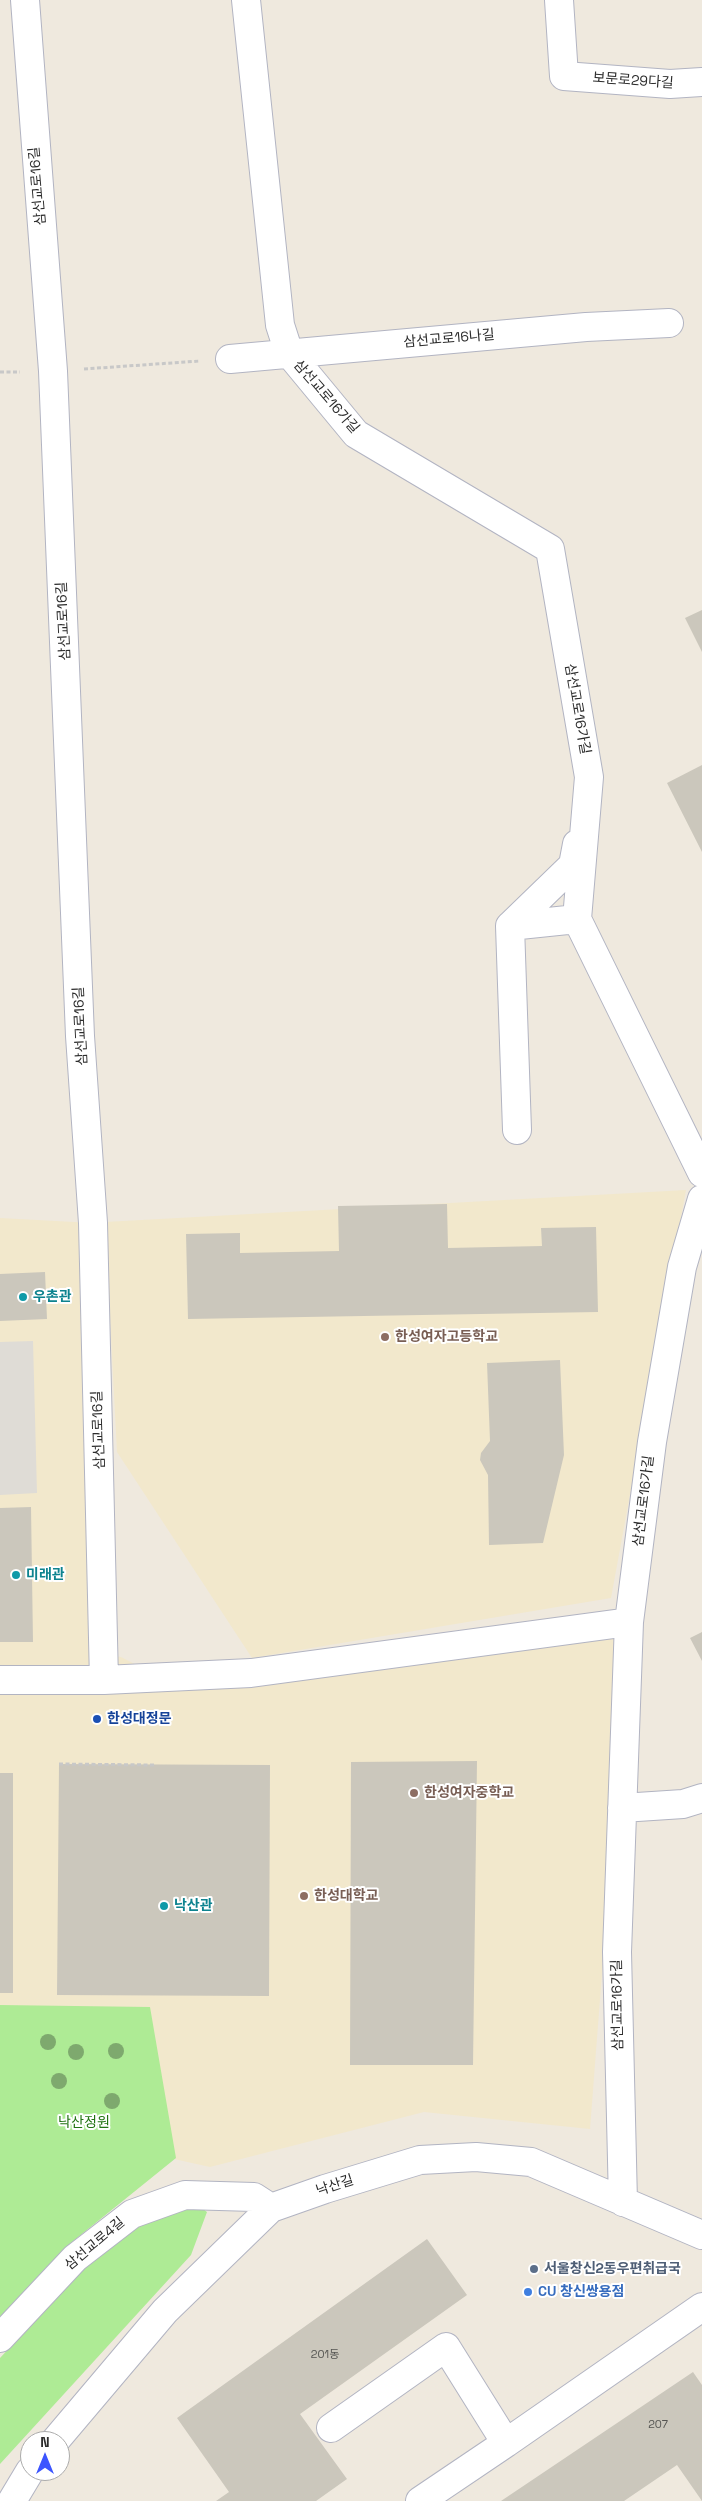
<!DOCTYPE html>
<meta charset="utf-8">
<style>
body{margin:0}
#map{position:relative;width:702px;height:2501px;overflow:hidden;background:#efe9de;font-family:"Space Grotesk",sans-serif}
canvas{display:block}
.north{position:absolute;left:20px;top:2431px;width:50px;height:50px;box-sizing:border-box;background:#fff;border:1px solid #ababab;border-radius:50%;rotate:0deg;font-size:14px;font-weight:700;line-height:20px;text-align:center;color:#2d2d2d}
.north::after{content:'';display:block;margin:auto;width:18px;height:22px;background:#3c55ff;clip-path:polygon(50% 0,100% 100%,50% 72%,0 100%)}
</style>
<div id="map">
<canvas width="702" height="2501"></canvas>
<div class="north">N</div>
</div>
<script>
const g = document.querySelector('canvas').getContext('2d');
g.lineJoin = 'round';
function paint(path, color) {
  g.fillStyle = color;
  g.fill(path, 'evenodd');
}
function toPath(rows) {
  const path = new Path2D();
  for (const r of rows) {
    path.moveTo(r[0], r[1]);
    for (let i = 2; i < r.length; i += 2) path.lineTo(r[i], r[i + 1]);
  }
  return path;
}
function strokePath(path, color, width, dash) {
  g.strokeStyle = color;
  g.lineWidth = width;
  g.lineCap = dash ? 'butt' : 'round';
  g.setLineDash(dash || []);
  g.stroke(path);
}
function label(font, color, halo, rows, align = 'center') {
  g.font = font + ' "Space Grotesk","Noto Sans KR",sans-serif';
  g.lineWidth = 4;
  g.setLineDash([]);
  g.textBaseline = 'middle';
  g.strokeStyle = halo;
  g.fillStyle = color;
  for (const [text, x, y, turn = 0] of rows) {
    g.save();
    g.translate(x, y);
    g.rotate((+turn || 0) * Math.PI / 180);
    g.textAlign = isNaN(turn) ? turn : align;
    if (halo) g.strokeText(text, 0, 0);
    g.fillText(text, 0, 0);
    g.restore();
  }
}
paint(toPath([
 [686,1190,611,1598,252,1658,117,1452,105,1222],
 [0,1218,93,1223,114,1656,121,1657,158,1676,629,1622,590,2129,424,2112,210,2167,165,2157,67,2239,0,2309]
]), '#f2e8cc');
paint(toPath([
 [0,2005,150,2007,176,2158,72,2242,0,2322],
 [177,2206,200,2207,207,2212,191,2255,0,2464,0,2358,100,2251,153,2217]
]), '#aeeb95');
paint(toPath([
 [33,1341,37,1493,0,1495,0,1342]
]), '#dfdcd6');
paint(toPath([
 [702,610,702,652,685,618],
 [702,765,702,852,667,783],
 [447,1204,448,1248,542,1246,541,1228,596,1227,598,1312,188,1319,186,1234,240,1233,240,1253,339,1251,338,1206],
 [45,1272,47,1319,0,1321,0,1274],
 [560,1360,564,1455,543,1543,489,1545,488,1475,480,1460,481,1453,490,1441,487,1363],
 [31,1507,33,1642,0,1642,0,1508],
 [702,1632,702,1661,690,1638],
 [477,1761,473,2065,350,2065,351,1762],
 [59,1764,270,1765,269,1996,57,1995],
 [0,1773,13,1773,13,1993,0,1993],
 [427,2239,467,2295,300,2414,347,2479,316,2501,216,2501,229,2492,177,2418],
 [693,2372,702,2385,702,2501,677,2465,624,2501,501,2501]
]), '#cbc7bc');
const minor = toPath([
 [25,0,53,371,80,1036,93,1223,104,1680],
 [246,0,280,325,289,353,356,434,550,549,589,777,577,919,702,1173],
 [559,0,564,76,670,84,702,82],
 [230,359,586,327,669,323],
 [510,926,577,919],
 [517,1130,510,926,573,865,577,844],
 [0,1680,104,1680,251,1673,629,1622],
 [622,1808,683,1804,702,1798],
 [623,2202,617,1952,629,1622,652,1442,682,1267,702,1199],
 [0,2338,75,2258,132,2214,185,2195,254,2197,271,2208],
 [331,2428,446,2347,506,2443,702,2307],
 [55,2441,165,2311,271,2208,325,2189,420,2160,476,2157,531,2162,702,2235],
 [12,2501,30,2471],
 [420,2501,506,2443]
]);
strokePath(minor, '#b2b4c2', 30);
strokePath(toPath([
 [84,369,200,361],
 [0,372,20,372],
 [59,1764,155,1765]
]), '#c8c8c8', 3, [4, 2.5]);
strokePath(minor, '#fff', 28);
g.fillStyle = '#7ea96e';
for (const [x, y] of [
 [48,2042],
 [116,2051],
 [76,2052],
 [59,2081],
 [112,2101]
]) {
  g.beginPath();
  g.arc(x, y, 8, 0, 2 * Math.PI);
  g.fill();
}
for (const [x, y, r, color] of [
 [23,1297,5,"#0f9aa8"],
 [385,1337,5,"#8d6e63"],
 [16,1575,5,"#0f9aa8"],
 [97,1719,5,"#1a4fb4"],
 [414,1793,5,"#8d6e63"],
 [304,1896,5,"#8d6e63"],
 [164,1906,5,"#0f9aa8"],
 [534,2269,5,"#5c6f8a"],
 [528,2292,5,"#3f7fe0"]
]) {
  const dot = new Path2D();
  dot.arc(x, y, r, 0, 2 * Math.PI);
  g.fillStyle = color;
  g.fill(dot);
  strokePath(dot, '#fff', 2);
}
label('11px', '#545451', null, [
 ["201동",325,2355],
 ["207",658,2425]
]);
label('14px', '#2d2d2d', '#fff', [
 ["보문로29다길",633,81,4],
 ["삼선교로16길",38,186,-95],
 ["삼선교로16나길",449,339,-5],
 ["삼선교로16가길",326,397,49],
 ["삼선교로16길",64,621,-93],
 ["삼선교로16가길",577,709,80],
 ["삼선교로16길",81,1026,-93],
 ["삼선교로16길",99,1430,-92],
 ["삼선교로16가길",644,1501,-83],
 ["삼선교로16가길",618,2005,-91],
 ["낙산길",335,2186,-18],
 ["삼선교로4길",95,2244,-40]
]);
label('bold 14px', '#0d838f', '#fff', [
 ["우촌관",33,1297],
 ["미래관",26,1575],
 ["낙산관",174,1906]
], 'left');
label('bold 14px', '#785e54', '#fff', [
 ["한성여자고등학교",395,1337],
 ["한성여자중학교",424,1793],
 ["한성대학교",314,1896]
], 'left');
label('bold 14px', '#164399', '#fff', [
 ["한성대정문",107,1719]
], 'left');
label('14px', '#227413', '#fff', [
 ["낙산정원",84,2123]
]);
label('bold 14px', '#4e5e75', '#fff', [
 ["서울창신2동우편취급국",544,2269]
], 'left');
label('bold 14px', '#366cbe', '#fff', [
 ["CU 창신쌍용점",538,2292]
], 'left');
</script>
